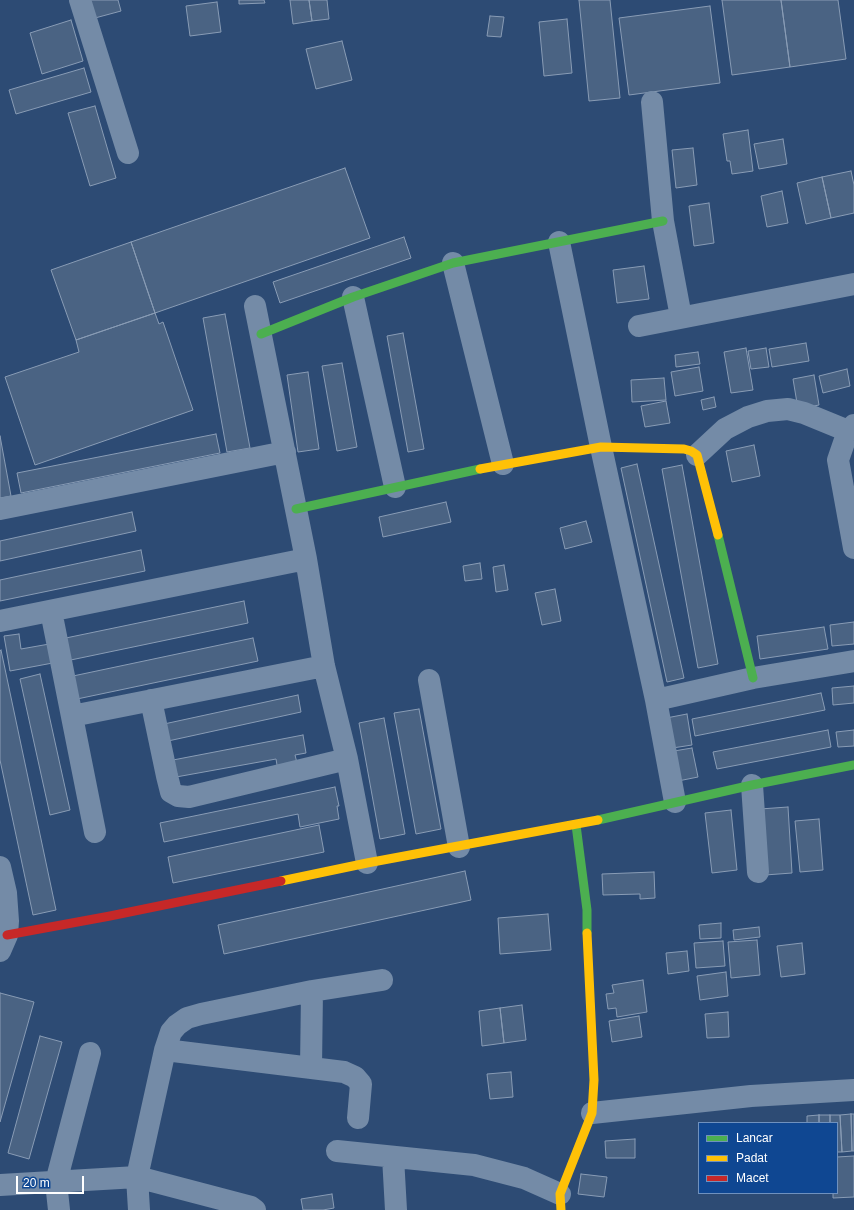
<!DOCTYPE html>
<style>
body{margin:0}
#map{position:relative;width:854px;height:1210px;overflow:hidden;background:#2d4b74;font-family:Helvetica,sans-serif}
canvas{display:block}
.legend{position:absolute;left:698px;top:1122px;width:140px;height:72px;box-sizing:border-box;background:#0f4792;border:1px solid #6f91be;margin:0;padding:5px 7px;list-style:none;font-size:12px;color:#fff}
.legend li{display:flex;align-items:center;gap:8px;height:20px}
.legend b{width:20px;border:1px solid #6f91be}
.scale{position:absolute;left:16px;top:1176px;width:68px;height:18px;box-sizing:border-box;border:2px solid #fff;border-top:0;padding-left:5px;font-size:12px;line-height:14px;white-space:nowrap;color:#fff;-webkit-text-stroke:3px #0f4792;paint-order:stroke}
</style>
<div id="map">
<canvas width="854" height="1210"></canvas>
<ul class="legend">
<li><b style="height:5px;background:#4caf50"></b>Lancar</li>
<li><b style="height:5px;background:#ffc107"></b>Padat</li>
<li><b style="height:5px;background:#c62828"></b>Macet</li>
</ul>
<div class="scale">20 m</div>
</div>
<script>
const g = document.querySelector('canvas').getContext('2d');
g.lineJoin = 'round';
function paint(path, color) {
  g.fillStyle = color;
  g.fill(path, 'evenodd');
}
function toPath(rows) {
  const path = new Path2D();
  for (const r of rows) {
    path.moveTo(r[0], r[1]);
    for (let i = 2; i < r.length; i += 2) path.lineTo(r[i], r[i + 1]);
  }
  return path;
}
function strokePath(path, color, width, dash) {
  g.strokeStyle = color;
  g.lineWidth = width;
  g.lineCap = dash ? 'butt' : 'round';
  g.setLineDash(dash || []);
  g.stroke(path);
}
const building = toPath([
 [90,0,118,0,121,11,95,18,90,0],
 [239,0,264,0,265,3,239,4,239,0],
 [290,0,309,0,312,21,293,24,290,0],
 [309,0,327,0,329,19,312,21,309,0],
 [579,0,610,0,620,98,589,101,579,0],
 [722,0,781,0,790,67,732,75,722,0],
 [781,0,838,0,846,59,790,67,781,0],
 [217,2,221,32,190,36,186,6,217,2],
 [710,6,720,83,629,95,619,18,710,6],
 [490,16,504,17,501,37,487,36,490,16],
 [567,19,572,73,544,76,539,22,567,19],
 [71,20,83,61,42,74,30,33,71,20],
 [342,41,352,80,316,89,306,49,342,41],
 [84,68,91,92,16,114,9,90,84,68],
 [95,106,116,178,90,186,68,113,95,106],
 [748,130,753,171,732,174,730,161,727,161,723,134,748,130],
 [783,139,787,164,759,169,754,144,783,139],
 [693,148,697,185,676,188,672,150,693,148],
 [345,168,370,238,155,313,131,242,345,168],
 [851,171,854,185,854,213,831,218,822,177,851,171],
 [822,177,831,218,806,224,797,183,822,177],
 [782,191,788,223,767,227,761,196,782,191],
 [709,203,714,243,694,246,689,206,709,203],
 [404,237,411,258,280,303,273,282,404,237],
 [131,242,155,313,76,340,51,270,131,242],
 [644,266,649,299,617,303,613,270,644,266],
 [155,313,159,324,163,322,193,410,35,465,5,377,79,352,76,340,155,313],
 [225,314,250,448,227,452,203,318,225,314],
 [403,333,424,449,408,452,387,336,403,333],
 [806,343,809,361,772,367,769,349,806,343],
 [746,348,753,390,731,393,724,352,746,348],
 [766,348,769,367,751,369,748,351,766,348],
 [698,352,700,364,676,367,675,355,698,352],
 [342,363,357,447,337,451,322,366,342,363],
 [699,367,703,391,675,396,671,372,699,367],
 [847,369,850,386,823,393,819,376,847,369],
 [308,372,319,449,298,452,287,375,308,372],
 [814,375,819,405,798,409,793,379,814,375],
 [664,378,666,400,632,402,631,380,664,378],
 [714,397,716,407,703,410,701,400,714,397],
 [666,401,670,423,645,427,641,406,666,401],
 [216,434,220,453,21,493,17,473,216,434],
 [0,436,11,496,0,498,0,436],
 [754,445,760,476,732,482,726,451,754,445],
 [637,464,684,678,667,682,621,468,637,464],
 [682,465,718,664,698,668,662,469,682,465],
 [446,502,451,522,383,537,379,517,446,502],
 [132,512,136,531,0,561,0,541,132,512],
 [586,521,592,542,565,549,560,528,586,521],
 [141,550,145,571,0,601,0,580,141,550],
 [480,563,482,579,465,581,463,566,480,563],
 [504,565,508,590,496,592,493,567,504,565],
 [555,589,561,621,542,625,535,593,555,589],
 [244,601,248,623,66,661,61,639,244,601],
 [854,622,854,644,832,646,830,625,854,622],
 [824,627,828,649,760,659,757,636,824,627],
 [19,634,21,649,55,643,58,662,10,671,4,636,19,634],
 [253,638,258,661,77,699,73,676,253,638],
 [1,650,56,910,33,915,0,760,0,651,1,650],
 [40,674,70,810,50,815,20,679,40,674],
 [854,686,854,703,833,705,832,688,854,686],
 [821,693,825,710,695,736,692,719,821,693],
 [298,695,301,712,168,741,164,724,298,695],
 [419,709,441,829,416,834,394,713,419,709],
 [687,714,692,745,666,749,661,719,687,714],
 [384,718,405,834,380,839,359,723,384,718],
 [828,730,831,747,717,769,713,752,828,730],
 [854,730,854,746,838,747,836,732,854,730],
 [303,735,306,753,295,755,298,767,278,771,276,759,176,777,173,760,303,735],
 [692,748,698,777,673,782,668,752,692,748],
 [335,787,339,806,337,806,339,819,300,827,298,814,164,842,160,823,335,787],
 [788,807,792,873,765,875,760,809,788,807],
 [731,810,737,870,712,873,705,813,731,810],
 [819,819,823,870,800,872,795,821,819,819],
 [319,825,324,852,173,883,168,857,319,825],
 [465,871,471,900,224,954,218,925,465,871],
 [654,872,655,898,640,899,640,894,603,895,602,874,654,872],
 [548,914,551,950,500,954,498,918,548,914],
 [721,923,721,938,700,939,699,925,721,923],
 [759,927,760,937,734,940,733,930,759,927],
 [757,940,760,975,731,978,728,942,757,940],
 [723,941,725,966,696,968,694,943,723,941],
 [802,943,805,974,781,977,777,946,802,943],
 [687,951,689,971,668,974,666,953,687,951],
 [726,972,728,996,700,1000,697,976,726,972],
 [643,980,647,1012,617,1017,616,1008,608,1009,606,994,614,993,612,985,643,980],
 [0,993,34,1002,0,1122,0,993],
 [522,1005,526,1040,504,1043,500,1008,522,1005],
 [500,1008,504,1043,482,1046,479,1011,500,1008],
 [728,1012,729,1037,707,1038,705,1014,728,1012],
 [639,1016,642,1037,612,1042,609,1021,639,1016],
 [40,1036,62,1042,29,1159,8,1153,40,1036],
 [511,1072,513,1097,490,1099,487,1074,511,1072],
 [851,1114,852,1151,842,1152,840,1115,851,1114],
 [851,1114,854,1114,854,1151,852,1151,851,1114],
 [819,1115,819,1123,807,1123,807,1116,819,1115],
 [819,1115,830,1115,830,1123,819,1123,819,1115],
 [830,1115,840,1115,842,1152,837,1152,837,1123,830,1123,830,1115],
 [635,1139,635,1158,606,1158,605,1141,635,1139],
 [854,1156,854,1197,833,1198,833,1193,837,1193,837,1157,854,1156],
 [581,1174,607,1177,604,1197,578,1194,581,1174],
 [332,1194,334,1208,323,1210,303,1210,301,1199,332,1194]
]);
paint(building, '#4a6383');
strokePath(building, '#899cb5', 1);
strokePath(toPath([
 [80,0,128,153],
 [652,102,663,221,681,317],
 [559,242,601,447,656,700,675,802],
 [453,263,503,464],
 [353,297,395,487],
 [255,306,306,559,324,666,347,759,367,863],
 [639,326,854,284],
 [854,425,848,431,838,460,854,548],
 [697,455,725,429,748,417,767,411,788,409,804,413,848,431],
 [0,509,285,452],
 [51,611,95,832],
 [0,621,306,559],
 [429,680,459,847],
 [151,700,167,776,171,792,178,796,189,797,347,759],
 [656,700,753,678,854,661],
 [72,716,324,666],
 [752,785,758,872],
 [0,867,6,893,8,921,7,935,0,951],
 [165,1050,344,1072,355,1077,361,1084,358,1118],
 [311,1068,312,991],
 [592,1113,751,1096,854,1090],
 [337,1151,474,1165,524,1178,560,1194],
 [393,1157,396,1210],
 [0,1185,137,1177,251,1207,255,1210],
 [59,1210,56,1182,90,1053],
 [139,1210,137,1177,165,1050,171,1032,177,1025,187,1018,201,1014,312,991,382,980]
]), '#748ba7', 22);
strokePath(toPath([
 [261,334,353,297,453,263,663,221],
 [296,509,480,469],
 [718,535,753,678],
 [598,820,752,785,854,765],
 [576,825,587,910,587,933]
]), '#4caf50', 9);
strokePath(toPath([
 [480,469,601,447,684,449,691,451,697,455,718,535],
 [281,881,367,863,598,820],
 [561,1210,560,1194,592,1113,594,1080,587,933]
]), '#ffc107', 9);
strokePath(toPath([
 [7,935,110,916,281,881]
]), '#c62828', 9);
</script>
